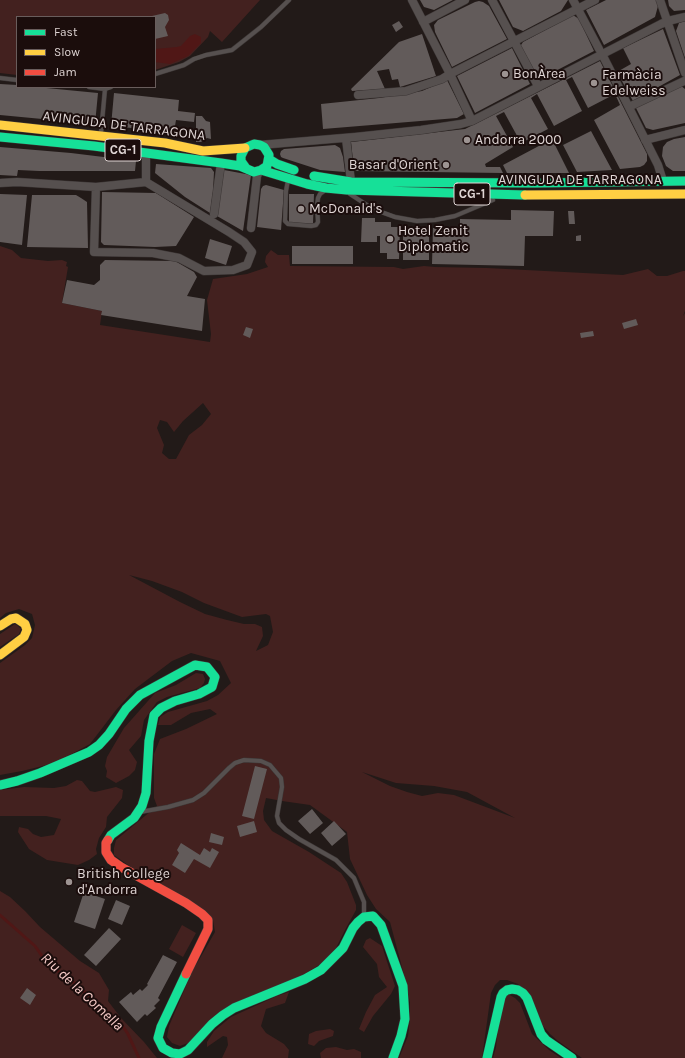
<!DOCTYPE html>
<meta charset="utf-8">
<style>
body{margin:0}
#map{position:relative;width:685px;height:1058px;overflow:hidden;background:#221a18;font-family:Karla,sans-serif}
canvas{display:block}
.legend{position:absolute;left:16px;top:16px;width:140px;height:72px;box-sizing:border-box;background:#1b0d0c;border:1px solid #695d5c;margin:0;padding:5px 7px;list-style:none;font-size:12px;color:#dfd5d4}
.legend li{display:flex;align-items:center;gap:8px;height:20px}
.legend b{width:20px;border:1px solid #695d5c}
</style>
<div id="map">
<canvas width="685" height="1058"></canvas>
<ul class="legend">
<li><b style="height:5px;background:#16e098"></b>Fast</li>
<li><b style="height:5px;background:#ffcf43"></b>Slow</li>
<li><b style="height:5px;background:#f24e42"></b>Jam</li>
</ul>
</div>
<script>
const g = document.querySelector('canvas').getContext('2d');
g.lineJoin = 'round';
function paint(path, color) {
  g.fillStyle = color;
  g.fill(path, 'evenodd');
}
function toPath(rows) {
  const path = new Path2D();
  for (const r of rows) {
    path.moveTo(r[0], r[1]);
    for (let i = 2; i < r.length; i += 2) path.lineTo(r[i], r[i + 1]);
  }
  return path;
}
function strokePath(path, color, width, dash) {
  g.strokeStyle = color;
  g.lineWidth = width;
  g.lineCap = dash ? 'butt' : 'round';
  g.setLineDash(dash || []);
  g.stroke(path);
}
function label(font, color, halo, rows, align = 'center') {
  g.font = font + ' Karla,sans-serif';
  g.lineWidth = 4;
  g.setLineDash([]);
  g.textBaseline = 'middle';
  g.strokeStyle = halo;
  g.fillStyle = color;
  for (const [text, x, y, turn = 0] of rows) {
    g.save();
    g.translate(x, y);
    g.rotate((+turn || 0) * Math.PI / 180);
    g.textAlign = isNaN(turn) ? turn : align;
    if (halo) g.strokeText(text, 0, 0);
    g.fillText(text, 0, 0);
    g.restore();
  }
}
paint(toPath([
 [0,0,260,0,222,42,210,31,208,37,190,56,179,62,155,70,155,17,17,17,17,75,0,73],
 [0,246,12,250,21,258,48,261,62,260,67,262,66,266,68,267,62,303,102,311,100,325,210,342,211,334,207,300,213,279,247,274,268,267,265,262,266,256,271,250,278,255,289,255,290,266,394,267,403,269,424,266,435,267,487,268,623,275,648,269,657,276,667,276,683,271,685,271,685,311,683,316,685,313,685,1058,582,1058,558,1041,550,1034,543,1026,526,994,518,984,507,980,500,980,495,985,491,993,482,1058,399,1058,408,1036,410,1018,410,1003,407,986,390,922,376,909,367,895,350,859,347,832,310,805,282,801,266,798,263,811,264,820,272,831,309,852,341,873,347,882,356,905,356,910,345,930,336,948,324,962,303,975,272,988,188,1043,180,1046,172,1043,167,1037,169,1026,192,972,215,932,213,920,132,868,114,855,114,848,116,840,157,806,154,798,154,754,160,739,186,729,217,714,210,709,191,713,171,725,158,725,160,717,168,712,207,701,218,695,231,683,220,661,191,653,172,661,135,689,116,710,90,744,55,763,22,771,0,775,0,663,25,645,32,638,35,625,32,614,19,609,6,613,0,618],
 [203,403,211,414,202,425,189,435,176,459,169,459,162,453,164,445,157,428,160,420,167,422,174,432,183,421],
 [129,575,152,581,182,592,204,603,242,617,266,614,270,616,273,632,268,645,256,651,263,636,262,627,255,624,244,624,227,620,205,614,180,602],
 [362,772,396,783,434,786,467,792,515,818,454,795,438,793,422,796,407,792,390,786],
 [15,624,18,626,21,629,19,634,0,647,0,634],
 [196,673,203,674,205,679,204,683,200,688,167,697,157,702,144,720,141,736,129,750,137,762,135,770,129,776,116,783,106,777,107,771,105,766,107,757,124,728,155,693,176,685],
 [77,780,82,781,90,791,95,792,116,787,123,790,122,798,107,817,106,827,99,838,96,849,97,854,89,860,78,865,47,860,29,849,18,832,19,827,28,829,33,834,41,837,54,835,61,819,46,816,0,816,0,790,24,787,54,788,66,786],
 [0,891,10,897,25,911,40,927,80,961,99,973,109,990,108,1001,121,1018,144,1042,157,1058,0,1058],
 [182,925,196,933,183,957,169,949],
 [370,938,382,946,395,986,391,994,373,1016,364,1032,359,1029,366,1012,375,995,387,987,379,977,377,964,363,947,366,940],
 [289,992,285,1003,266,1009,261,1026,266,1033,284,1044,289,1050,288,1058,222,1058,228,1045,227,1037,223,1036,207,1047,207,1042,214,1031,231,1017,277,996],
 [508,994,515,998,520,1003,532,1034,549,1050,561,1058,493,1058,496,1047,501,1002],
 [330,1029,334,1031,333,1036,319,1041,314,1046,308,1044,309,1034,316,1031],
 [336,1047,347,1050,354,1049,361,1052,361,1058,321,1058,320,1053,326,1048]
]), '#43211f');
paint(toPath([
 [195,34,201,37,201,43,188,56,170,64,155,62,155,49,177,47,181,46,190,36]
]), '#501716');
strokePath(toPath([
 [0,915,35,946,47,963,72,981,122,1025,128,1034,139,1058]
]), '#501716', 3);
paint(toPath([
 [420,0,453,0,434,10,424,7],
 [499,0,568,0,561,11,523,31,513,27],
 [606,0,656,0,658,6,655,17,604,45,586,10],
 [668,0,685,0,685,10,674,11,669,6],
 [479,1,483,2,489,6,507,39,452,67,435,32,434,25,438,20,475,2],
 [165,13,168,15,169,20,165,27,168,36,155,39,155,17,151,17,152,16],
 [573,15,579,19,594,51,542,78,538,77,535,75,521,47,521,45,523,42],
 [399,21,403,27,396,32,392,25],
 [685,21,685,58,676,31,679,23],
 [663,29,680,75,633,101,617,72,631,64,623,48],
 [422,34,436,76,400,87,398,79,392,80,389,69,377,71,385,89,352,91,351,89,399,42],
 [512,48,530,84,475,113,457,76],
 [600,61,647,154,647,161,644,165,640,167,620,169,594,120,620,105,615,94,588,108,572,77,566,80,582,111,554,126,537,94,531,98,548,129,521,143,504,112,496,116,513,147,485,164,486,167,500,167,503,173,354,171,351,142,465,129],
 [447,80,464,114,457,118,323,129,321,104,379,98,422,91],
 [0,84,17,85,17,87,36,87,98,93,95,124,0,115],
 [680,85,685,89,685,123,653,130,646,128,635,106],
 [114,93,179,100,178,111,195,113,194,122,176,120,174,132,111,126],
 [196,116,202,116,206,121,210,122,211,139,207,138,201,142,196,142],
 [591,131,612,170,577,172,563,145],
 [685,137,685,171,673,171,666,166,662,156,663,147,667,142,674,139],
 [552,139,569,173,507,173,503,165],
 [335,145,340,148,343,157,345,172,320,170,283,158,281,157,280,154,281,151,284,149],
 [0,147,71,153,136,161,135,171,39,171,18,170,17,176,0,175],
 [156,164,211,168,214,172,213,192,210,213,185,197,155,173],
 [224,170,251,175,243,231,217,216],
 [266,185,284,190,281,230,257,227,261,189,263,186],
 [102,192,156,193,194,217,176,246,155,247,104,245,101,242],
 [0,194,27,195,22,245,0,242],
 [289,194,314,194,313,224,289,223],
 [32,195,76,195,81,198,87,202,88,248,27,247],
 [511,210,554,211,553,236,525,236,524,266,432,264,433,228,460,229,460,219,511,220],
 [568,211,574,211,575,224,569,224],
 [362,218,375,218,375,222,391,222,391,227,400,227,399,259,387,259,387,253,380,253,380,236,377,236,377,242,361,242],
 [403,227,429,227,429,260,403,260],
 [581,235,581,241,576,241,576,236],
 [210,239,232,246,226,265,205,258],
 [292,246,353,246,353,264,292,264],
 [105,260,175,261,194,272,197,277,187,296,205,299,202,331,101,315,102,311,62,303,67,280,94,285,100,280,100,265],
 [636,319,638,325,624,329,622,323],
 [246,327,253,329,250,338,243,335],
 [593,331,594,336,581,338,580,333],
 [255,766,267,769,254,819,242,816],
 [312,809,323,823,310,834,298,821],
 [254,821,257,832,240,837,237,826],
 [334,821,346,834,332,846,321,833],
 [211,833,224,837,222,845,209,842],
 [181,843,200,855,204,848,210,852,212,848,219,852,210,868,194,859,185,873,172,865,179,853,177,850],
 [84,892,105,899,95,929,74,922],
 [116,900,130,906,122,925,108,919],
 [109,928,121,939,96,966,84,955],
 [163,955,177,962,158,998,160,1000,154,1006,156,1008,147,1016,145,1014,137,1022,119,1002,131,992,133,995,140,989,142,991,148,985,147,984],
 [27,988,36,995,30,1005,20,998]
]), '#625b5a');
const lane = toPath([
 [155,74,184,65,194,59,206,55,232,50,261,27,289,0],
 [0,78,17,80],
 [89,87,105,89,111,87],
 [101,133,105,89],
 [288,180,286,191,285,221,288,224,311,226,316,225,318,222,317,206,318,198,320,194,324,191],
 [350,194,373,209,395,217,417,221,435,220,455,216,493,200],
 [140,812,168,807,193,800,204,793,229,768,235,763,244,760,261,761,270,765,281,778,282,787,277,816,279,823,286,830,299,839,336,860,354,878,364,902,364,916]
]);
const street = toPath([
 [412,0,450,74,472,121],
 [492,0,538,86],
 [573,0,599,49],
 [660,0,685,73],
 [423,22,465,0],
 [602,54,658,165,663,181],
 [454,72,595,0],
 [358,95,406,91,442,79,450,74],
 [633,105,684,81],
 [346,138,351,182],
 [645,140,685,130],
 [260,145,355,137,421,130,461,124,472,121,661,24,668,21,685,17],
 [146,182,146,153],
 [0,183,17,182,96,187,146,182,229,232,244,242,252,252,247,265,233,270,204,271,179,258,153,253,94,252,96,187],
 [214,214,221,163],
 [251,228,257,176,259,172]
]);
const fast = toPath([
 [0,137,94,146,221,163,240,166,254,172,261,170,267,166,269,155,264,147,260,145,254,144,245,148,241,156,241,161,246,168],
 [269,159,277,164,294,170],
 [261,170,307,184,326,188,347,190,525,195],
 [314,176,351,182,535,183,685,181],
 [0,785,17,781,40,773,89,752,99,745,109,734,126,709,140,695,195,665,207,667,215,677,212,687,199,694,175,701,161,708,154,715,149,741,146,793,142,806,134,818,111,835,108,840],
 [186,974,161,1027,158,1038,163,1048,172,1053,180,1054,188,1050,212,1024,223,1015,234,1008,305,979,321,970,343,948,353,928,358,922,364,917,373,916,381,925,403,986,405,1019,401,1036,393,1058],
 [487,1058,501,997,503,993,507,990,512,989,518,990,523,993,527,998,541,1034,546,1040,572,1058]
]);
const slow = toPath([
 [0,125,165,143,203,151,245,148],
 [525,195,685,194],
 [0,626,11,619,16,618,25,624,27,630,24,637,0,655]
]);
const jam = toPath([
 [108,840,106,843,106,852,111,860,121,867,186,903,202,914,208,920,208,929,186,974]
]);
strokePath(lane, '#3d3736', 5);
strokePath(street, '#3d3736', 9);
strokePath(fast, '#3d3736', 10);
strokePath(slow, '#3d3736', 10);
strokePath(jam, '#3d3736', 10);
strokePath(lane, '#56504f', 4);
strokePath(street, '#56504f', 8);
strokePath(fast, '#16e098', 9);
strokePath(slow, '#ffcf43', 9);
strokePath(jam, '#f24e42', 9);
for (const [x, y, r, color] of [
 [505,74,4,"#9d9492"],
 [594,83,4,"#9d9492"],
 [467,140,4,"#9d9492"],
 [446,165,4,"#9d9492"],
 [301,209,4,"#9d9492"],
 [390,239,4,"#9d9492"],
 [69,882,4,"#9d9492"]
]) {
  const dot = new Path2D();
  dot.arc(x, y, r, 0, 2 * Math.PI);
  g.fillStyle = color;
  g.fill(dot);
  strokePath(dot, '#1b0d0c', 1.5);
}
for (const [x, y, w] of [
 [123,150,36],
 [472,194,36]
]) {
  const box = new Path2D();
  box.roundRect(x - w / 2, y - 11, w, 22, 3);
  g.fillStyle = '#1b0d0c';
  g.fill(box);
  strokePath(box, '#dfd5d4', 1);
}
label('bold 13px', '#dfd5d4', null, [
 ["CG-1",123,150],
 ["CG-1",472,194]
]);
label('14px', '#dfd5d4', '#1b0d0c', [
 ["BonÀrea",513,74],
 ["Farmàcia",602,75],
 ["Edelweiss",602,91],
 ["Andorra 2000",475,140],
 ["Basar d'Orient",438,165,"right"],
 ["McDonald's",309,209],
 ["Hotel Zenit",398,231],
 ["Diplomatic",398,247],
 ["British College",77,874],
 ["d'Andorra",77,890]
], 'left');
label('14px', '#dfd5d4', '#1b0d0c', [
 ["AVINGUDA DE TARRAGONA",124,126,7],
 ["AVINGUDA DE TARRAGONA",580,180]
]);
label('italic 15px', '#f7ccc8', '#1b0d0c', [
 ["Riu de la Comella",82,992,43]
]);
</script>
